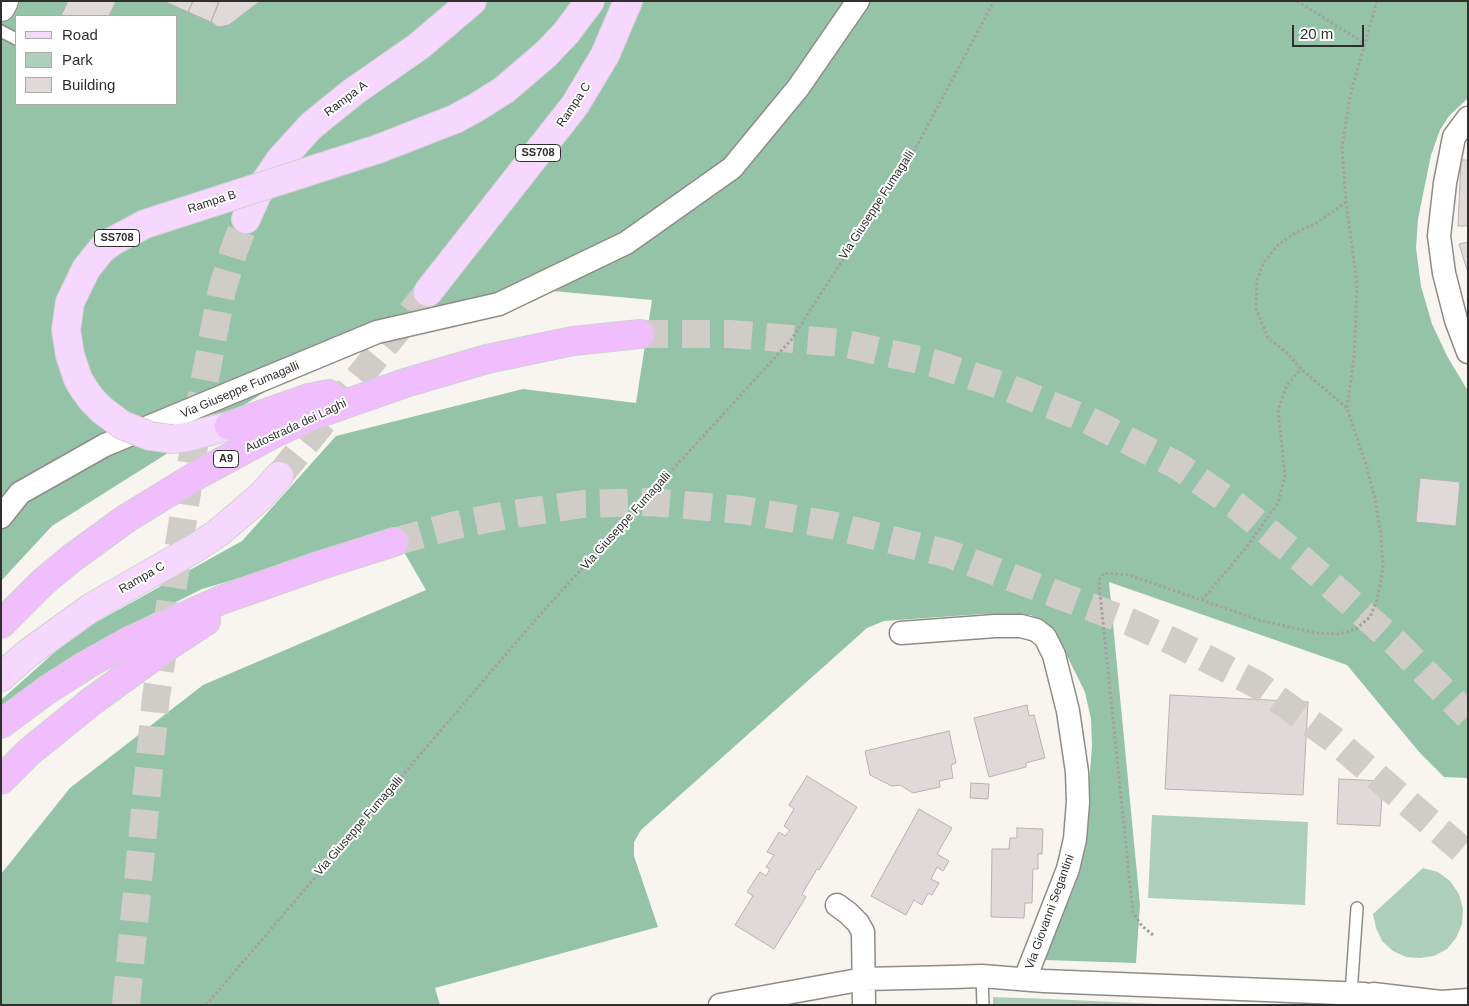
<!DOCTYPE html>
<style>
body{margin:0}
#map{position:relative;width:1469px;height:1006px;overflow:hidden;background:#f8f5f0;font-family:Arial,sans-serif}
canvas{display:block}
.frame{position:absolute;inset:0;border:2px solid #302f2d;pointer-events:none}
.legend{position:absolute;left:15px;top:15px;width:162px;height:90px;box-sizing:border-box;background:#fff;border:1px solid #acacab;margin:0;padding:6px 9px;list-style:none;font-size:15px;color:#302f2d}
.legend li{display:flex;align-items:center;gap:10px;height:25px}
.legend b{width:25px;border:1px solid #acacab}
.scale{position:absolute;left:1292px;top:25px;width:72px;height:22px;box-sizing:border-box;border:2px solid #302f2d;border-top:0;padding-left:6px;font-size:15px;line-height:18px;white-space:nowrap;color:#302f2d;-webkit-text-stroke:4px #fff;paint-order:stroke}
</style>
<div id="map">
<canvas width="1469" height="1006"></canvas>
<div class="frame"></div>
<ul class="legend">
<li><b style="height:6px;background:#f6d7fe"></b>Road</li>
<li><b style="height:14px;background:#adceba"></b>Park</li>
<li><b style="height:14px;background:#e0d9d9"></b>Building</li>
</ul>
<div class="scale">20 m</div>
</div>
<script>
const g = document.querySelector('canvas').getContext('2d');
g.lineJoin = 'round';
function paint(path, color) {
  g.fillStyle = color;
  g.fill(path, 'evenodd');
}
function toPath(rows) {
  const path = new Path2D();
  for (const r of rows) {
    path.moveTo(r[0], r[1]);
    for (let i = 2; i < r.length; i += 2) path.lineTo(r[i], r[i + 1]);
  }
  return path;
}
function strokePath(path, color, width, dash) {
  g.strokeStyle = color;
  g.lineWidth = width;
  g.lineCap = dash ? 'butt' : 'round';
  g.setLineDash(dash || []);
  g.stroke(path);
}
function label(font, color, halo, rows, align = 'center') {
  g.font = font + ' Arial,sans-serif';
  g.lineWidth = 4;
  g.setLineDash([]);
  g.textBaseline = 'middle';
  g.strokeStyle = halo;
  g.fillStyle = color;
  for (const [text, x, y, turn = 0] of rows) {
    g.save();
    g.translate(x, y);
    g.rotate((+turn || 0) * Math.PI / 180);
    g.textAlign = isNaN(turn) ? turn : align;
    if (halo) g.strokeText(text, 0, 0);
    g.fillText(text, 0, 0);
    g.restore();
  }
}
paint(toPath([
 [1152,815,1308,822,1305,905,1148,898],
 [1423,868,1438,872,1450,881,1459,894,1463,909,1462,924,1456,938,1447,949,1434,956,1420,958,1406,957,1393,951,1382,941,1376,928,1373,914],
 [993,997,1050,999,1179,1005,993,1005]
]), '#adceba');
paint(toPath([
 [1,1,1468,1,1468,98,1449,116,1440,130,1431,155,1418,219,1416,248,1421,286,1432,324,1447,356,1468,391,1468,778,1444,777,1420,753,1347,665,1109,582,1140,905,1136,963,1044,960,1076,883,1090,772,1092,746,1091,719,1085,692,1063,648,1047,624,1031,615,983,614,884,621,867,628,641,830,634,842,634,856,658,927,435,988,440,1005,1,1005,1,874,70,788,203,685,426,590,393,533,202,589,120,630,39,680,1,708,1,700,75,634,242,541,336,436,523,389,636,403,652,300,530,289,371,325,52,526,1,581],
 [16,16,176,16,176,104,16,104]
]), '#94c3a8');
const building = toPath([
 [68,1,116,1,109,16,61,16,68,1],
 [164,1,193,1,188,12,164,1],
 [193,1,219,2,211,22,188,12,193,1],
 [219,1,260,1,229,25,218,27,211,22,219,1],
 [1461,160,1468,160,1468,226,1458,226,1461,160],
 [1468,242,1468,273,1459,244,1468,242],
 [1420,478,1460,482,1456,526,1416,522,1420,478],
 [1170,695,1308,702,1303,795,1165,789,1170,695],
 [1027,705,1029,716,1034,715,1045,758,1026,763,1026,767,989,777,974,718,1027,705],
 [949,731,956,763,951,765,953,778,939,781,940,787,913,793,900,785,892,786,870,775,865,751,949,731],
 [807,776,857,807,819,870,817,869,802,894,806,897,774,949,735,925,753,896,747,892,760,872,766,876,770,869,766,867,774,855,767,852,779,832,785,836,790,830,784,826,794,809,789,805,807,776],
 [1339,779,1383,781,1380,826,1337,824,1339,779],
 [971,783,989,784,988,799,970,798,971,783],
 [919,809,952,828,937,854,949,861,943,871,937,867,931,879,939,883,932,895,928,893,922,905,914,900,906,915,871,896,919,809],
 [1017,828,1043,829,1042,854,1038,854,1038,869,1033,869,1032,903,1025,903,1024,918,991,917,992,849,1009,849,1010,838,1017,838,1017,828]
]);
paint(building, '#e0d9d9');
strokePath(building, '#b8b1b1', 1);
strokePath(toPath([
 [279,476,428,292],
 [126,1005,156,697,202,394,222,290,234,250,246,219]
]), '#d0cdc9', 28, [28, 14]);
strokePath(toPath([
 [640,334,730,334,842,343,933,363,1006,387,1088,420,1178,466,1239,508,1306,563,1396,643,1468,716],
 [394,542,452,526,507,515,583,504,650,502,742,510,831,525,949,554,1130,622,1174,642,1258,685,1333,739,1468,855]
]), '#d0cdc9', 28, [28, 14]);
const service = toPath([
 [1,31,16,39],
 [982,976,983,1005],
 [1351,993,1357,908]
]);
const minor = toPath([
 [1468,118,1454,137,1445,183,1439,236,1444,273,1456,320,1468,352],
 [1,517,20,493,105,445,377,332,499,304,626,243,732,168,798,88,858,1],
 [901,633,995,626,1021,626,1036,630,1045,637,1054,655,1068,711,1077,772,1078,802,1075,839,1068,869,1025,979],
 [837,905,848,913,858,923,863,932,864,1005],
 [1373,994,1441,1002,1468,1000],
 [720,1005,864,979,952,977,982,976,1044,981,1364,994]
]);
const tertiary = toPath([
 [1,7,4,1]
]);
const primary = toPath([
 [378,149,455,119,477,107,504,90,546,54,566,33,590,1],
 [246,219,257,194,281,159,311,126,353,92,419,46,472,1],
 [428,292,575,105,605,55,628,1],
 [172,439,187,437,229,426],
 [1,677,28,653,92,607,195,548,218,533,260,497,279,476]
]);
const motorway = toPath([
 [229,426,309,398,329,394],
 [1,624,43,582,72,558,127,518,199,474,271,435,311,416,405,383,487,359,573,341,640,334],
 [1,724,47,690,86,665,129,641,221,600,318,566,394,542],
 [1,780,29,752,92,701,168,646,206,621]
]);
strokePath(service, '#8f8c88', 14);
strokePath(minor, '#8f8c88', 25);
strokePath(tertiary, '#8f8c88', 30);
strokePath(primary, '#d1d1d1', 30);
strokePath(motorway, '#d1d1d1', 30);
strokePath(toPath([
 [1297,1,1364,43],
 [1346,202,1315,224,1295,233,1279,244,1264,262,1257,280,1256,308,1268,338,1288,354,1301,369,1347,408],
 [1202,600,1245,549,1278,503,1285,476,1278,410,1287,385,1301,369],
 [1153,935,1142,926,1133,913,1100,593,1099,580,1104,573,1129,575,1259,620,1316,633,1339,634,1356,629,1370,617,1377,600,1383,568,1381,536,1375,498,1365,462,1347,408,1354,358,1357,285,1346,201,1342,148,1350,96,1377,1],
 [206,1005,537,618,791,340,919,142,994,1]
]), '#a3a19d', 3, [2.5, 2.5]);
strokePath(service, '#fff', 11);
strokePath(minor, '#fff', 22);
strokePath(tertiary, '#fff', 28);
strokePath(primary, '#f6d7fe', 28);
strokePath(motorway, '#f0bdfd', 28);
const primaryBridge = toPath([
 [172,439,150,436,122,425,102,410,92,400,84,389,78,379,70,355,66,330,70,302,86,269,102,249,113,241,145,224,378,149]
]);
strokePath(primaryBridge, '#d1d1d1', 30, []);
strokePath(primaryBridge, '#f6d7fe', 28);
for (const [x, y, w] of [
 [538,153,45],
 [117,238,45],
 [226,459,25]
]) {
  const box = new Path2D();
  box.roundRect(x - w / 2, y - 8.5, w, 17, 4);
  g.fillStyle = '#fff';
  g.fill(box);
  strokePath(box, '#302f2d', 1);
}
label('bold 11px', '#302f2d', null, [
 ["SS708",538,153],
 ["SS708",117,238],
 ["A9",226,459]
]);
label('12px', '#302f2d', '#fff', [
 ["Rampa A",346,99,-37],
 ["Rampa C",574,105,-56],
 ["Rampa B",212,202,-18],
 ["Via Giuseppe Fumagalli",877,205,-57],
 ["Via Giuseppe Fumagalli",240,390,-23],
 ["Autostrada dei Laghi",296,426,-25],
 ["Via Giuseppe Fumagalli",626,521,-48],
 ["Rampa C",142,578,-30],
 ["Via Giuseppe Fumagalli",359,826,-49],
 ["Via Giovanni Segantini",1050,912,-70]
]);
</script>
